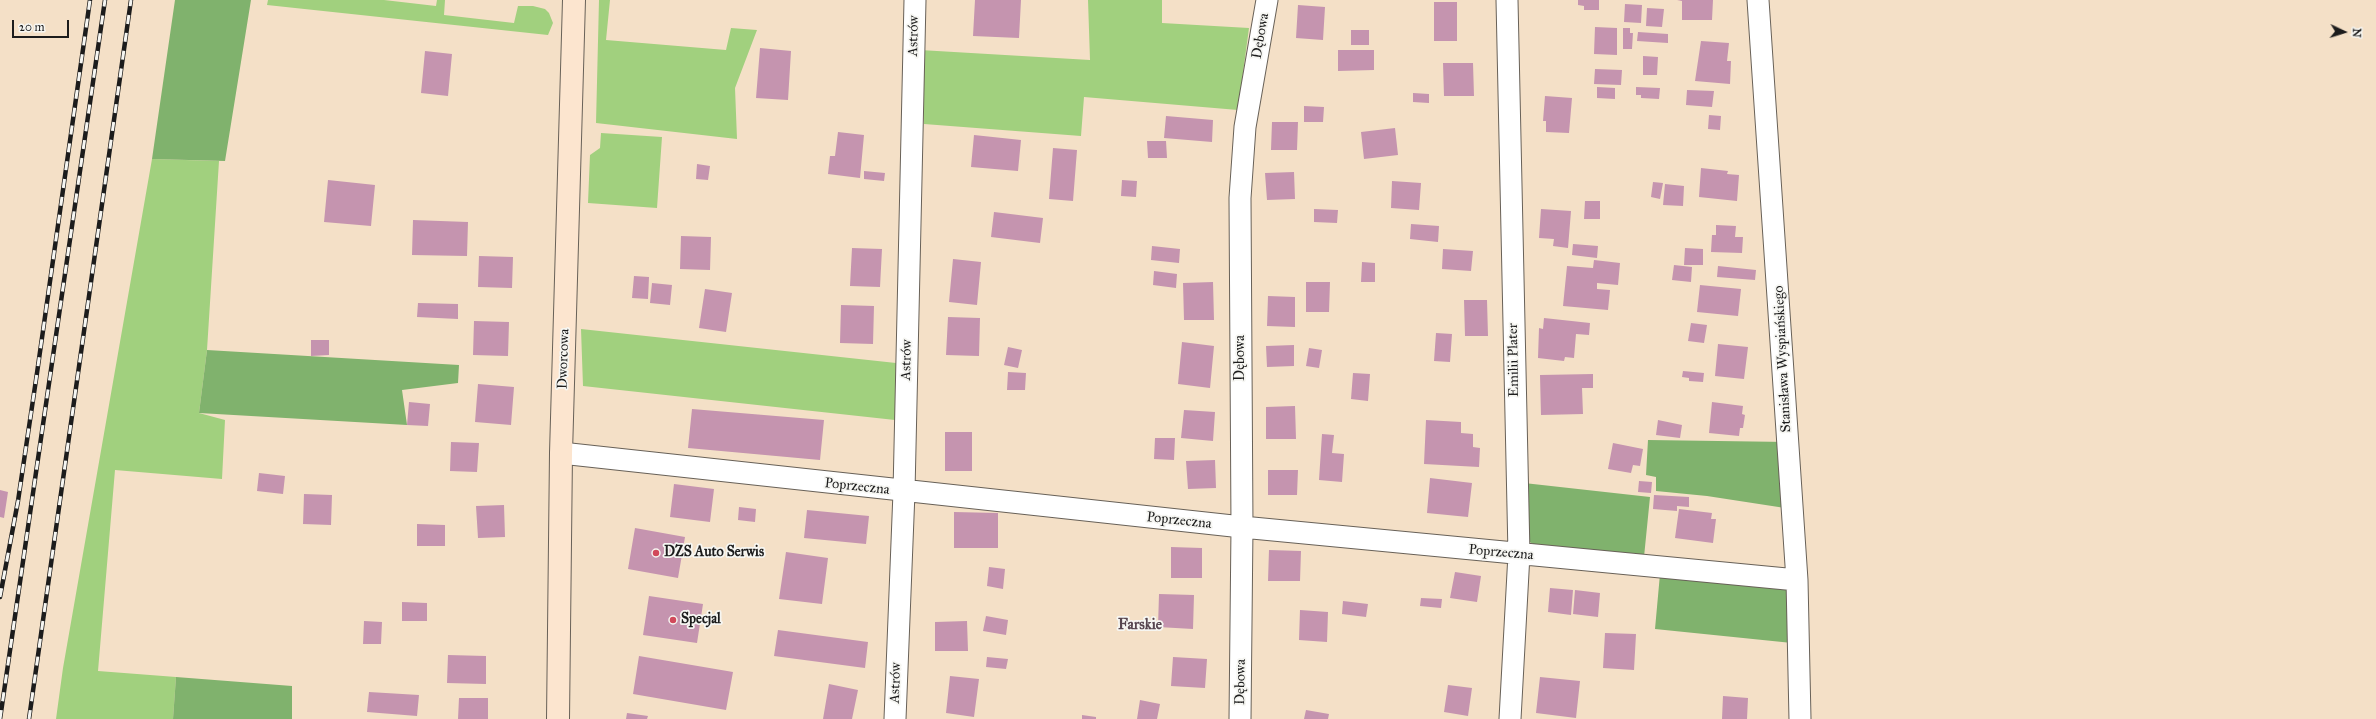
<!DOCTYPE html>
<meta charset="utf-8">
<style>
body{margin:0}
#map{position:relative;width:2376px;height:719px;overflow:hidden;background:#f4e0c7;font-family:"IM FELL Great Primer",serif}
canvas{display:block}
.north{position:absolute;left:2324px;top:12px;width:40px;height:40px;-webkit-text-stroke:3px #f6f6f2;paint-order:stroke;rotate:94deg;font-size:11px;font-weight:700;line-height:16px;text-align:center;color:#1c1c1c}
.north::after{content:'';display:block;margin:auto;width:14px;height:18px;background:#1c1c1c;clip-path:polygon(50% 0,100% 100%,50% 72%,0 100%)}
.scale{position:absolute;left:12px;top:20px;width:57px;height:18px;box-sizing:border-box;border:2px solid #1c1c1c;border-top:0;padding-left:5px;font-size:12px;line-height:14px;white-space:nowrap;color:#1c1c1c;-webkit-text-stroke:3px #f6f6f2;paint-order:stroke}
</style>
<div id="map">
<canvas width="2376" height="719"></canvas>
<div class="north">N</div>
<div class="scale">20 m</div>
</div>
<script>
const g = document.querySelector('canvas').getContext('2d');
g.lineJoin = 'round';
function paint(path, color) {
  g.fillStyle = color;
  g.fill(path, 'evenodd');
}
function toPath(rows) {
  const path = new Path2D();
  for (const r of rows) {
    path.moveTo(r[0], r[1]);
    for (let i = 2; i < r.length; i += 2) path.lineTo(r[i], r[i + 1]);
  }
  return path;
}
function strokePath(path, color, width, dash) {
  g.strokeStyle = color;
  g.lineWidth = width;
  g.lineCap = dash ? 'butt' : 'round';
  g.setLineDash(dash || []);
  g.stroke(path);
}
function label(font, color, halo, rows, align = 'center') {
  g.font = font + ' "IM FELL Great Primer",serif';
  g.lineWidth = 3.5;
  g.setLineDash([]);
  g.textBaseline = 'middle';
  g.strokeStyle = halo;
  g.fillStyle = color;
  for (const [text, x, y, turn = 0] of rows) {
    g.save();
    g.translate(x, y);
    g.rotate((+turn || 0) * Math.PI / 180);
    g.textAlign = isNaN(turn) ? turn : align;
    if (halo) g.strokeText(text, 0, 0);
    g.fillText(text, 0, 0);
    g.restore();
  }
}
paint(toPath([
 [268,0,384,0,436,6,437,0,445,0,444,15,514,23,518,6,533,6,545,9,549,13,553,23,548,35,267,5],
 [599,0,610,0,606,40,726,50,731,28,757,30,735,88,737,139,596,123],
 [1088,0,1162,0,1162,23,1249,28,1238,110,1084,97,1081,136,924,124,920,50,1090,60],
 [601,133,662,137,657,208,588,203,590,155,600,148],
 [152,159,219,161,207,350,199,413,225,420,222,479,115,470,98,671,176,677,173,719,56,719,63,668],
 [581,329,896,363,895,420,583,386]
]), '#a1d07e');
paint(toPath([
 [175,0,251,0,225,161,152,159],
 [207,350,459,365,458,383,402,390,407,425,199,413],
 [1648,440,1788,442,1785,508,1707,496,1656,491,1656,477,1646,475],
 [1524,483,1650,497,1644,557,1535,545,1526,540],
 [1660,574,1793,585,1792,643,1655,629],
 [176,677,292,686,292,719,173,719]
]), '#80b26d');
paint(toPath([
 [975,0,1021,0,1019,38,973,36],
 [1578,0,1599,0,1599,10,1584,10,1584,6,1578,5],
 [1677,0,1713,0,1712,20,1682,20,1682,1],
 [1434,2,1457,2,1457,41,1434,41],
 [1625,4,1642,5,1641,23,1624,22],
 [1298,5,1325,7,1323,40,1296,38],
 [1647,8,1664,9,1662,27,1646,26],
 [1595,27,1617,28,1617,55,1594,54],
 [1623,28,1630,28,1630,33,1633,33,1632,49,1623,49],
 [1351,30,1369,30,1369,45,1351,45],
 [1638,32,1668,34,1668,43,1637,41],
 [1701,41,1729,43,1727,61,1731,61,1730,84,1695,81],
 [760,48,791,51,788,100,756,98],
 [1338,50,1374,50,1374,70,1338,71],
 [425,51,452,54,448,96,421,93],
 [1643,56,1658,57,1657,75,1643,75],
 [1443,63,1473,63,1474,96,1444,96],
 [1595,69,1622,70,1621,85,1594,84],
 [1597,87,1615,88,1615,99,1597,98],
 [1636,87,1660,88,1659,99,1641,98,1641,95,1636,95],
 [1687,90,1714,91,1712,107,1686,105],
 [1413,93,1429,94,1429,103,1413,102],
 [1545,96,1572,98,1569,133,1546,132,1546,121,1543,121],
 [1304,106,1324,107,1323,122,1304,122],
 [1709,115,1721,116,1720,130,1708,129],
 [1166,116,1213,120,1212,142,1164,138],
 [1272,122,1298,122,1297,150,1271,150],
 [1395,128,1398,155,1364,159,1361,132],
 [838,132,864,135,860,178,828,174,830,156,835,156],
 [974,135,1021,140,1018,171,971,167],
 [1147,141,1166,141,1167,158,1148,158],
 [1053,148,1077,150,1073,201,1049,199],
 [697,164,710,166,708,180,696,179],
 [1701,168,1728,171,1727,174,1739,175,1737,201,1699,197],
 [864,171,885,173,884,181,864,179],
 [1294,172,1295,199,1267,200,1265,173],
 [328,180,375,185,371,226,324,222],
 [1122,180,1137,181,1136,197,1121,196],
 [1392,181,1421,183,1419,210,1391,208],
 [1653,182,1663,183,1660,199,1651,197],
 [1665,184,1684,186,1683,206,1663,205],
 [1585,201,1600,201,1600,219,1584,219],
 [1314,209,1338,210,1337,223,1314,222],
 [1541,209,1571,211,1568,248,1553,246,1554,239,1539,238],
 [994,212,1043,218,1040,243,991,237],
 [413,220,468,222,467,256,412,255],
 [1411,224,1439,226,1438,242,1410,239],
 [1716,225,1736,226,1735,237,1743,237,1742,253,1711,252,1712,235,1716,235],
 [681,236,711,237,710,270,680,269],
 [1573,244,1598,246,1597,258,1572,255],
 [1152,246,1180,249,1179,263,1151,260],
 [852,248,882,249,880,287,850,286],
 [1685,248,1703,249,1703,265,1684,265],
 [1443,249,1473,251,1471,271,1442,269],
 [479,256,513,257,512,288,478,287],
 [953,259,981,262,977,305,949,302],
 [1594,260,1620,263,1618,285,1597,283,1597,289,1610,290,1608,310,1563,306,1567,266,1593,268],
 [1362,262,1375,263,1375,282,1361,282],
 [1674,265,1692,267,1691,282,1672,280],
 [1718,266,1756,270,1755,280,1717,277],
 [1154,271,1177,274,1176,288,1153,285],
 [634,276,649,277,648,299,632,298],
 [1213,282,1214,320,1184,320,1183,283],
 [1306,282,1330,282,1329,312,1306,312],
 [652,283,672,285,670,305,650,303],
 [1700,285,1741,289,1738,316,1697,312],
 [705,289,732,293,726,332,699,328],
 [1268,296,1295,297,1295,327,1267,326],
 [1464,300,1487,300,1488,336,1465,336],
 [418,303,458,304,458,319,417,317],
 [841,305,874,306,873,344,840,343],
 [948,317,980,318,979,356,946,355],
 [1544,318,1590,323,1589,335,1576,334,1574,358,1565,357,1564,361,1538,358,1539,328,1543,329],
 [474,321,509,322,508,356,473,355],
 [1691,323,1707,325,1704,343,1688,341],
 [1436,333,1452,334,1450,362,1434,361],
 [311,340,329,340,329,355,311,356],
 [1182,342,1214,346,1210,388,1178,384],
 [1718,344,1748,347,1744,379,1715,376],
 [1294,345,1294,366,1267,367,1266,346],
 [1008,347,1022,350,1018,368,1004,365],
 [1309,348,1322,350,1319,368,1306,366],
 [1683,371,1704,373,1703,382,1689,381,1689,378,1682,377],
 [1008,372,1026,373,1025,390,1007,390],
 [1353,373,1370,374,1368,401,1351,399],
 [1593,374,1593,388,1582,388,1583,414,1541,415,1540,375],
 [478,384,514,387,511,425,475,422],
 [409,402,430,404,428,426,407,425],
 [1712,402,1743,406,1742,414,1745,415,1743,428,1740,428,1739,436,1709,433],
 [1295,406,1296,439,1266,439,1266,407],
 [692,409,824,420,820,460,688,448],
 [1184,410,1215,412,1213,441,1181,438],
 [1426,420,1461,422,1461,433,1473,434,1473,447,1480,448,1479,467,1424,464],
 [1658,420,1682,425,1680,438,1656,435],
 [945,432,972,432,972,471,945,471],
 [1322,434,1334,435,1332,453,1344,454,1342,482,1319,480],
 [1155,438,1175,438,1174,460,1154,459],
 [451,442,479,443,477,472,450,471],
 [1613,443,1643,449,1640,466,1633,465,1631,473,1608,469],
 [1215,460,1216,488,1188,489,1186,461],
 [1268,470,1298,470,1297,495,1268,495],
 [259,473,285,476,283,494,257,491],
 [1430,478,1472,483,1468,517,1427,513],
 [1639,481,1652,482,1651,493,1638,492],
 [674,484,714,489,710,522,670,517],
 [0,490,8,492,4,518,0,517],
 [304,494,332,495,331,525,303,524],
 [1654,495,1689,497,1689,507,1677,506,1677,511,1653,509],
 [504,505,505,537,478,538,476,506],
 [739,507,756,509,755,522,738,520],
 [1679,509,1712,513,1711,519,1716,519,1713,543,1675,538],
 [807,510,869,516,866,544,804,538],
 [954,512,998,513,998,548,954,548],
 [417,524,445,525,445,546,417,546],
 [635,528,685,537,678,578,628,569],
 [1171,547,1202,548,1202,578,1171,578],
 [1269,550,1301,551,1300,581,1268,581],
 [786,552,828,558,822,604,779,599],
 [989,567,1005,569,1003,589,987,586],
 [1455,572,1481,576,1477,602,1450,598],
 [1550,588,1573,590,1571,615,1548,612],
 [1575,590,1600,593,1598,617,1573,614],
 [1159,594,1194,595,1193,629,1158,627],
 [649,596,703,604,697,643,643,635],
 [1421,598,1442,599,1441,608,1420,606],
 [1343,601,1368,604,1366,617,1342,614],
 [402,602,427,603,427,621,402,621],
 [1300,610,1328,612,1327,642,1299,640],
 [986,616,1008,620,1006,635,983,631],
 [364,621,382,622,381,644,363,644],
 [967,621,968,651,935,651,935,622],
 [778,630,868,642,865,668,774,656],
 [1605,633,1636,634,1634,670,1603,668],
 [448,655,486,656,486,684,447,683],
 [639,656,733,672,726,710,633,694],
 [987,657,1008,659,1006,669,986,667],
 [1173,657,1207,659,1205,688,1171,686],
 [950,676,979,679,974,717,946,713],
 [1540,677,1580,681,1576,718,1536,713],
 [829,684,858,690,852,719,823,719],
 [1448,685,1472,688,1468,716,1444,712],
 [369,692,419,695,417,716,367,712],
 [1723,696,1748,698,1747,719,1722,719],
 [459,698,488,698,488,719,458,719],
 [1140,700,1160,704,1157,719,1137,719],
 [1306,710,1329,714,1328,719,1304,719],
 [627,713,648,716,647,719,626,719],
 [1082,715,1096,717,1096,719,1082,719]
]), '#c594af');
const street = toPath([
 [1507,0,1519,554,1510,719],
 [1758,0,1797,580,1800,719],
 [561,453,1242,527,1797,580],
 [895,719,904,492,915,0],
 [1240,719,1242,527,1240,198,1245,127,1267,0]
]);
const secondary = toPath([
 [558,719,561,453,574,0]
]);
strokePath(street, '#686158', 23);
strokePath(secondary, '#686158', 24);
strokePath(street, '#fff', 21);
strokePath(secondary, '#fce5cf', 22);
const rail = toPath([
 [0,597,18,501,37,373,90,0],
 [0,719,105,0],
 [29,719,131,0]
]);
strokePath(rail, '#1c1c1c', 4.5);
strokePath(rail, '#f6f6f2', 3, [9]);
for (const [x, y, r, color] of [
 [656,553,4,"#d1495b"],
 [673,620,4,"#d1495b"]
]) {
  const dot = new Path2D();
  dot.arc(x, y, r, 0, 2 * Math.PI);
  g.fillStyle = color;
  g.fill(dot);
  strokePath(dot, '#f6f6f2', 1.5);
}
label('14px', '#1c1c1c', '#f6f6f2', [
 ["Astrów",914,36,-89],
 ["Dębowa",1261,36,-80],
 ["Dębowa",1241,358,-90],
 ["Dworcowa",564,359,-88],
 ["Stanisława Wyspiańskiego",1783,359,-93],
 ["Astrów",907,360,-89],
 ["Emilii Plater",1514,360,-91],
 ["Poprzeczna",857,487,6],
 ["Poprzeczna",1179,521,6],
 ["Poprzeczna",1501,553,5],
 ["Dębowa",1241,682,-89],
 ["Astrów",896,683,-88]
]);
label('bold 14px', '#1c1c1c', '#f6f6f2', [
 ["DZS Auto Serwis",664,553],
 ["Specjal",681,620]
], 'left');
label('bold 15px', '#57464f', '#f6f6f2', [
 ["Farskie",1140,625]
]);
</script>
